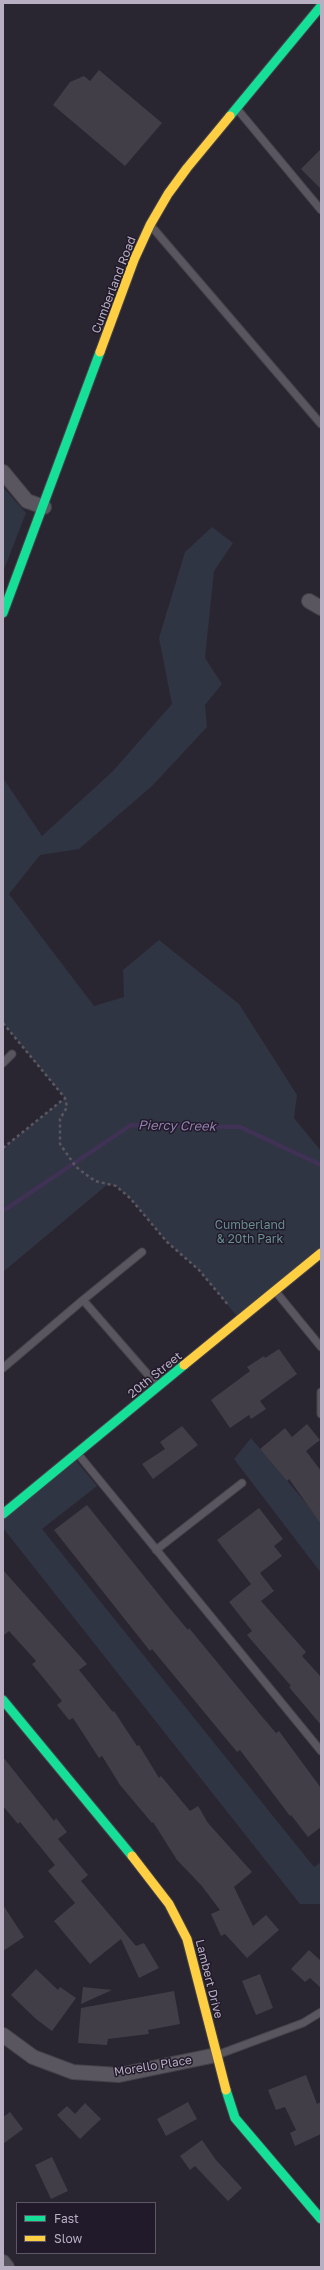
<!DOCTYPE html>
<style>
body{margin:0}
#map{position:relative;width:324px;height:2270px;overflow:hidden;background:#2a2631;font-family:"Golos Text",sans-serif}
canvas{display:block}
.frame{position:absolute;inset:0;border:4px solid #b8afc3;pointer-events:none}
.legend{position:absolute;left:16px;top:2202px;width:140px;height:52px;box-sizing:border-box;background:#211a2a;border:1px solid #5d5667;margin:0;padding:5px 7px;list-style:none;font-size:12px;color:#b8afc3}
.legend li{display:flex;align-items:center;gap:8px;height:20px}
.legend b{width:20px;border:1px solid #5d5667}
</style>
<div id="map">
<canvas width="324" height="2270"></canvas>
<div class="frame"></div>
<ul class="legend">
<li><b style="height:5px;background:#16e098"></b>Fast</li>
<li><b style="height:5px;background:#ffcf43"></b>Slow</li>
</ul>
</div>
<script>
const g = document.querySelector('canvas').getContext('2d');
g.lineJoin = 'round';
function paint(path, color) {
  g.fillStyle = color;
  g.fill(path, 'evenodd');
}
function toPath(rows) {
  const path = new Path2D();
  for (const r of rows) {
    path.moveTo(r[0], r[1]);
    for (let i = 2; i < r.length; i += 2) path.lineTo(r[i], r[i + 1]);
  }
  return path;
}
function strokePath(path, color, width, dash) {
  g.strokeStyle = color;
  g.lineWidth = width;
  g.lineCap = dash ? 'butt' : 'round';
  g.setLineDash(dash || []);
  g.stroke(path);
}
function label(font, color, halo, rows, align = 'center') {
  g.font = font + ' "Golos Text",sans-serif';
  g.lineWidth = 3;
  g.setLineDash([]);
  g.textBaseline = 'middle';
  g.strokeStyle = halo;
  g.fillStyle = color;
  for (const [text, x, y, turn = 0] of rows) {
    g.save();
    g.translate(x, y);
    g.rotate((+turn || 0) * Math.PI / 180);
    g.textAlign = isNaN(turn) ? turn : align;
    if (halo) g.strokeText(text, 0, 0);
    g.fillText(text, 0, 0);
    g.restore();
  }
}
paint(toPath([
 [3,487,26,513,3,572],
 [212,527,233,543,214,571,205,658,222,684,205,705,207,727,152,786,79,849,40,855,9,894,94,1006,124,997,123,970,159,940,239,1004,297,1095,294,1118,321,1151,321,1253,240,1320,199,1270,167,1242,130,1198,116,1186,108,1184,3,1272,3,1148,65,1098,3,1023,3,778,42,836,112,772,172,704,159,638,185,552],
 [251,1438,321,1521,321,1573,234,1459],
 [73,1457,97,1486,42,1529,314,1867,321,1862,321,1904,300,1904,3,1528,3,1514]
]), '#2f3543');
strokePath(toPath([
 [3,1211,131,1125,240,1127,321,1165]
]), '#403254', 4.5);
paint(toPath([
 [99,70,162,123,125,166,53,105,70,82,84,76,90,81],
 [321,149,321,189,301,169],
 [279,1349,297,1374,260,1401,266,1409,251,1419,249,1415,230,1428,211,1400,250,1371,247,1367,264,1356,265,1358],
 [307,1424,320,1440,306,1451,321,1471,321,1524,289,1479,287,1481,260,1449,285,1428,292,1437],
 [182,1426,198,1445,153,1479,142,1464,165,1449,160,1442],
 [87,1505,172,1611,188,1630,189,1628,259,1713,276,1733,279,1731,321,1788,321,1827,308,1837,291,1815,290,1816,240,1750,237,1752,152,1649,150,1651,54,1530],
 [259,1508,283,1539,274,1546,282,1556,260,1573,274,1591,261,1601,306,1652,302,1656,321,1677,321,1725,289,1687,291,1686,247,1635,252,1631,229,1602,251,1584,217,1540],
 [3,1570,87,1664,79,1670,113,1712,114,1711,137,1746,139,1745,159,1778,161,1776,190,1811,198,1806,208,1823,252,1872,234,1887,253,1926,266,1915,279,1930,247,1958,225,1934,221,1936,211,1914,220,1910,201,1885,177,1860,153,1822,152,1823,120,1785,102,1756,99,1758,73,1718,69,1720,57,1705,62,1701,32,1664,36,1661,9,1631,3,1636],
 [3,1757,54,1821,56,1818,67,1832,58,1839,88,1875,81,1881,136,1946,144,1943,159,1968,139,1978,121,1939,90,1964,54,1921,75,1903,48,1871,55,1865,20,1822,18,1824,3,1806],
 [3,1905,24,1937,3,1951],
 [309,1950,321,1961,321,1988,310,1978,305,1982,291,1969],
 [36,1969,58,1990,60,1987,76,1998,52,2031,36,2019,11,1995],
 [260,1974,273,2008,256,2015,242,1981],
 [83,1987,112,1990,81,2004],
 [174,1991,180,2024,148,2030,149,2034,108,2039,107,2045,78,2043,81,2008],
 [306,2075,317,2104,321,2102,321,2134,295,2146,290,2133,296,2130,285,2107,276,2110,268,2090],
 [188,2102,197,2119,166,2136,157,2119],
 [85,2103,101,2119,80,2139,57,2115,67,2106,75,2114],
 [10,2112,23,2129,3,2144,3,2117],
 [202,2140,216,2160,242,2188,228,2201,195,2166,190,2170,180,2156],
 [52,2157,68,2191,51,2199,35,2165]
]), '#413e48');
const lane = toPath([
 [238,110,321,210],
 [152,227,321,424],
 [3,1063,12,1054],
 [142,1252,83,1300,157,1385],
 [276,1292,321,1347],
 [3,1368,83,1300],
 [321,1392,321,1414],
 [78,1454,321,1751],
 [156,1550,242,1483],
 [217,2055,303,2023,321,2012]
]);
const street = toPath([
 [3,472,27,501,44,507],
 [309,601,321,608],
 [3,2035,33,2057,73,2072,119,2075,216,2055],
 [3,2262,7,2267]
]);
const fast = toPath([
 [230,116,321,6],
 [3,613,100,352],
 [3,1514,184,1365],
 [3,1700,132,1856],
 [226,2090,235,2118,321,2219]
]);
const slow = toPath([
 [100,352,134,260,150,225,168,194,187,168,230,116],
 [184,1365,321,1253],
 [132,1856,169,1904,187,1939,226,2090]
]);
strokePath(lane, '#45424a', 9);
strokePath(street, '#45424a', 16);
strokePath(fast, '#45424a', 11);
strokePath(slow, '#45424a', 11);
strokePath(toPath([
 [3,1023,65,1098,67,1107,60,1119,60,1144,76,1167,95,1181,116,1186,130,1198,167,1242,199,1270,229,1306],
 [3,1148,65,1098]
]), '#5a5760', 2.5, [3, 3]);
strokePath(lane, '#5a565f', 7);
strokePath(street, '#5a565f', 14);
strokePath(fast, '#16e098', 9);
strokePath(slow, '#ffcf43', 9);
label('12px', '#b8afc3', '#211a2a', [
 ["Cumberland Road",114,285,-69],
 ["20th Street",155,1375,-39],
 ["Lambert Drive",209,1979,76],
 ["Morello Place",153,2066,-9]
]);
label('12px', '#698f91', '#211a2a', [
 ["Cumberland",250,1225],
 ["& 20th Park",250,1239]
]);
label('italic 13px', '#9380ad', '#211a2a', [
 ["Piercy Creek",177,1126,1]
]);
</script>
